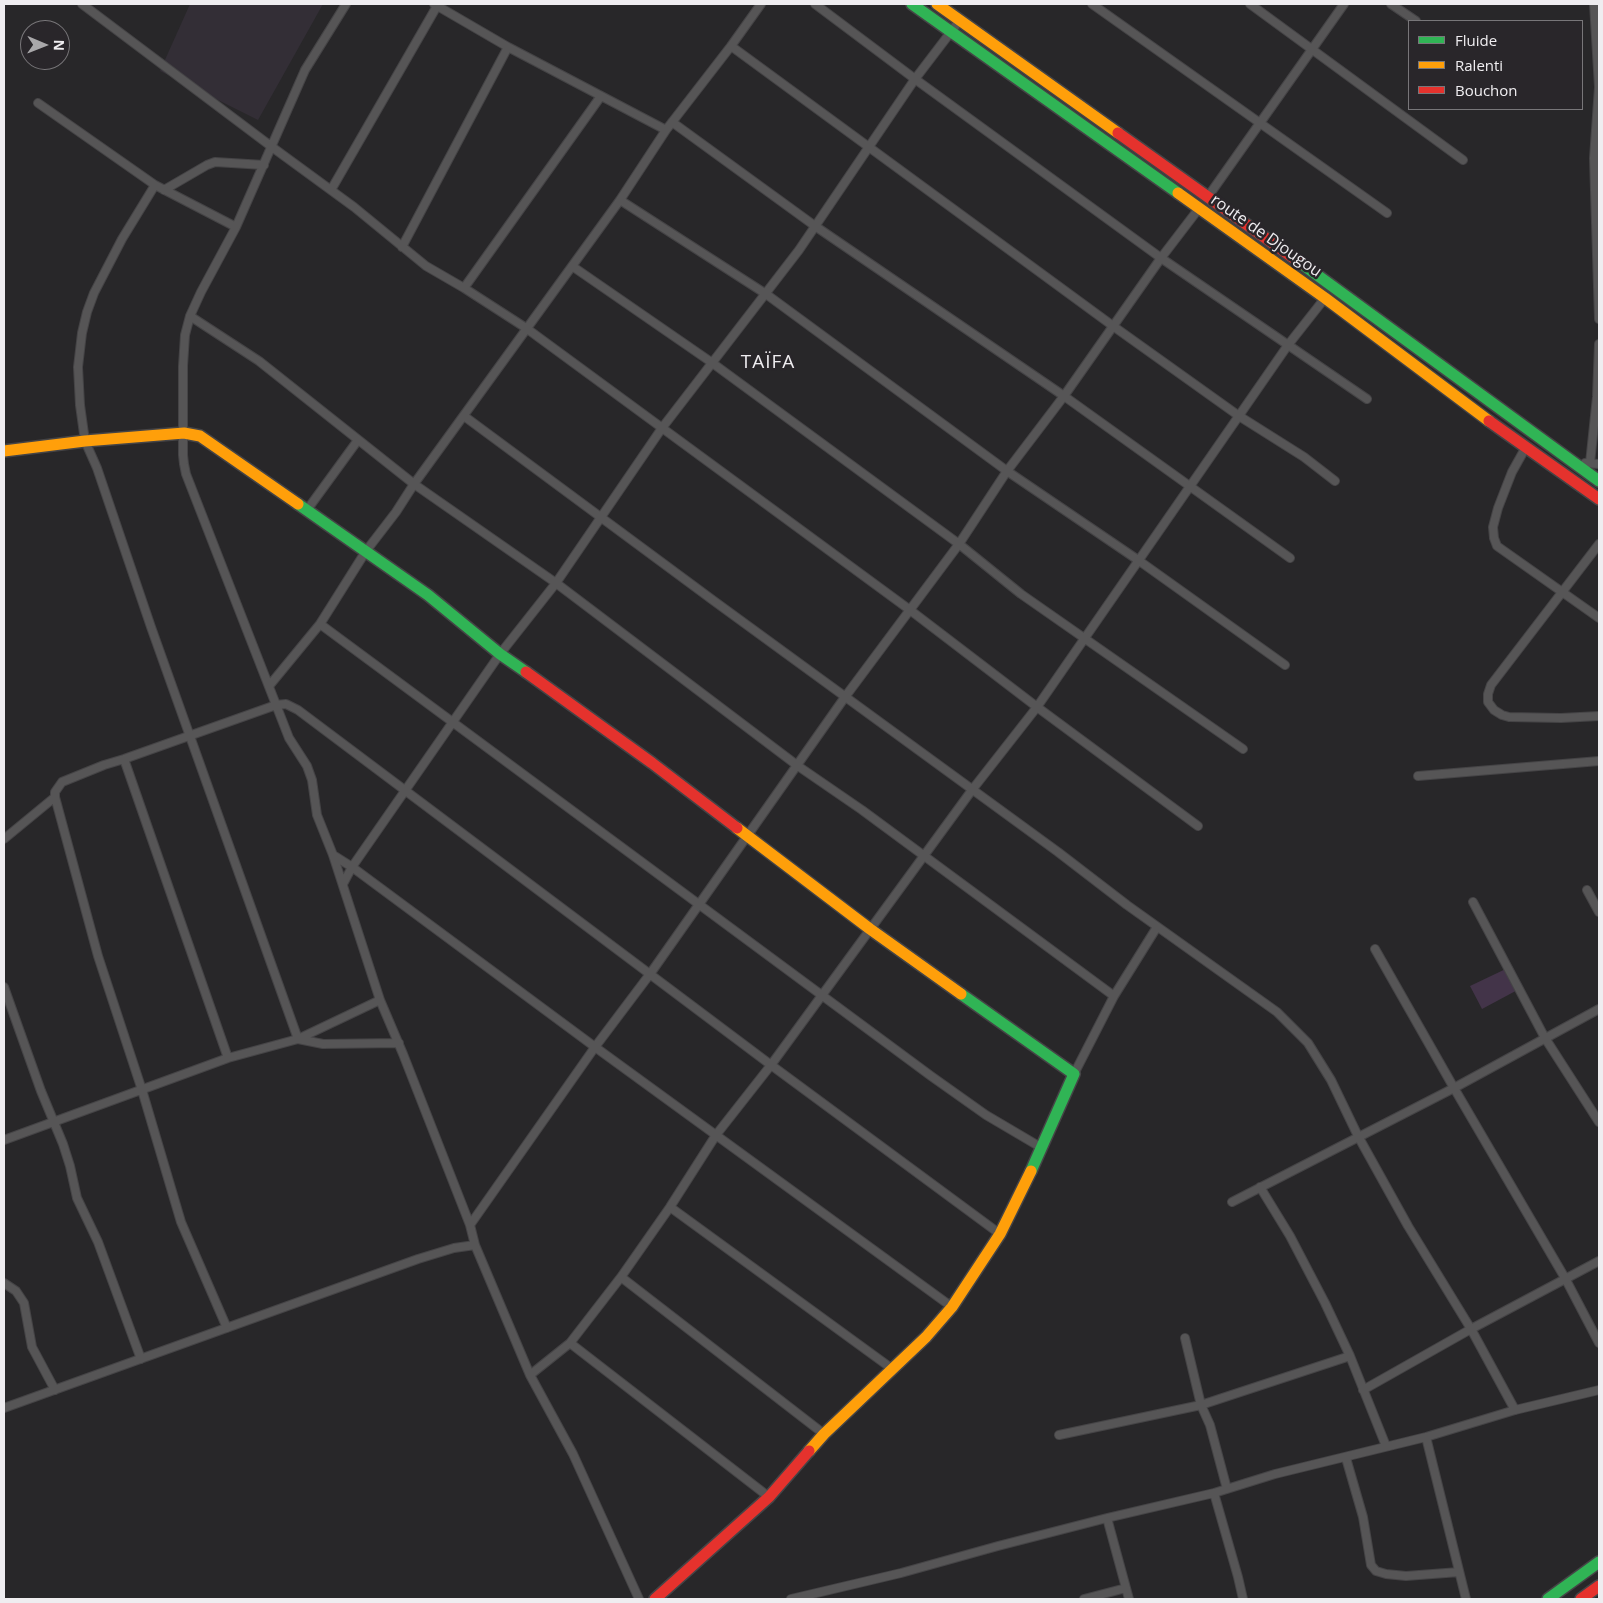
<!DOCTYPE html>
<meta charset="utf-8">
<style>
body{margin:0}
#map{position:relative;width:1603px;height:1603px;overflow:hidden;background:#282729;font-family:"Open Sans",sans-serif}
canvas{display:block}
.frame{position:absolute;inset:0;border:5px solid #efedf0;pointer-events:none}
.legend{position:absolute;left:1408px;top:20px;width:175px;height:90px;box-sizing:border-box;background:#29262a;border:1px solid #787679;margin:0;padding:6px 9px;list-style:none;font-size:15px;color:#efedf0}
.legend li{display:flex;align-items:center;gap:10px;height:25px}
.legend b{width:25px;border:1px solid #787679}
.north{position:absolute;left:20px;top:20px;width:50px;height:50px;box-sizing:border-box;background:#29262a;border:1px solid #787679;border-radius:50%;rotate:91deg;font-size:14px;font-weight:700;line-height:20px;text-align:center;color:#efedf0}
.north::after{content:'';display:block;margin:auto;width:18px;height:22px;background:#a9a8aa;clip-path:polygon(50% 0,100% 100%,50% 72%,0 100%)}
</style>
<div id="map">
<canvas width="1603" height="1603"></canvas>
<div class="frame"></div>
<ul class="legend">
<li><b style="height:6px;background:#30b455"></b>Fluide</li>
<li><b style="height:6px;background:#ff9f0a"></b>Ralenti</li>
<li><b style="height:6px;background:#e5322d"></b>Bouchon</li>
</ul>
<div class="north">N</div>
</div>
<script>
const g = document.querySelector('canvas').getContext('2d');
g.lineJoin = 'round';
function paint(path, color) {
  g.fillStyle = color;
  g.fill(path, 'evenodd');
}
function toPath(rows) {
  const path = new Path2D();
  for (const r of rows) {
    path.moveTo(r[0], r[1]);
    for (let i = 2; i < r.length; i += 2) path.lineTo(r[i], r[i + 1]);
  }
  return path;
}
function strokePath(path, color, width, dash) {
  g.strokeStyle = color;
  g.lineWidth = width;
  g.lineCap = dash ? 'butt' : 'round';
  g.setLineDash(dash || []);
  g.stroke(path);
}
function label(font, color, halo, rows, align = 'center') {
  g.font = font + ' "Open Sans",sans-serif';
  g.lineWidth = 5;
  g.setLineDash([]);
  g.textBaseline = 'middle';
  g.strokeStyle = halo;
  g.fillStyle = color;
  for (const [text, x, y, turn = 0] of rows) {
    g.save();
    g.translate(x, y);
    g.rotate((+turn || 0) * Math.PI / 180);
    g.textAlign = isNaN(turn) ? turn : align;
    if (halo) g.strokeText(text, 0, 0);
    g.fillText(text, 0, 0);
    g.restore();
  }
}
paint(toPath([
 [190,4,323,4,258,120,160,71]
]), '#332e36');
paint(toPath([
 [1512,966,1523,987,1482,1009,1470,986]
]), '#433449');
const street = toPath([
 [82,4,272,147,354,207,426,266,464,288,526,328,910,610,1037,707,1198,826],
 [346,4,305,70,236,227,201,292,190,316,185,335,183,366,183,455,184,464,186,474,289,738,307,766,312,780,317,815,333,855,380,1000,403,1054,470,1225,475,1245,530,1375,573,1454,639,1599],
 [434,4,508,47,666,130],
 [815,4,915,79,1161,258,1367,399],
 [1092,4,1387,213],
 [1250,4,1463,160],
 [1391,4,1416,21],
 [1594,4,1599,87,1594,158,1599,319],
 [731,46,1113,326,1239,416,1304,457,1335,481],
 [38,103,155,185,236,227],
 [672,122,815,226,1064,396,1290,558],
 [155,185,122,239,94,293,87,312,82,333,78,367,80,405,85,441,97,468,151,627,298,1039,323,1044,399,1043],
 [164,190,207,165,215,162,264,165],
 [331,190,437,6],
 [1207,198,1344,4],
 [620,200,766,294,1007,471,1138,560,1285,665],
 [402,247,508,47],
 [572,266,711,362,959,544,1021,594,1243,749],
 [464,288,601,96],
 [190,316,259,361,414,484,556,583,798,766,862,810,1114,996],
 [464,416,714,601,1058,852,1127,905,1277,1012,1308,1043,1331,1080,1358,1136,1408,1226,1471,1329,1515,1410],
 [1526,447,1512,472,1498,508,1493,527,1494,538,1497,546,1599,618],
 [1585,463,1599,464],
 [1590,463,1597,397,1599,344],
 [307,510,358,440],
 [1599,544,1491,685,1488,694,1488,702,1494,710,1502,715,1509,717,1561,718,1599,716],
 [320,624,931,1076,986,1115,1042,1148],
 [269,686,320,624,366,551,396,512,414,484,620,200,666,130,731,46,761,4],
 [124,759,228,1058],
 [1418,776,1599,761],
 [4,839,55,797],
 [333,855,352,867,595,1047,952,1307],
 [343,884,352,867,500,654,556,583,662,428,799,250,915,79,960,20],
 [1587,890,1599,912],
 [1473,902,1545,1038,1599,1122],
 [1375,949,1454,1088,1565,1278,1599,1343],
 [4,987,41,1091,63,1144,70,1166,77,1198,98,1242,141,1359],
 [1074,1074,1114,996,1157,927],
 [4,1140,228,1058,298,1039,380,1000],
 [1260,1187,1290,1236,1325,1303,1350,1356,1386,1446],
 [1232,1202,1454,1088,1599,1009],
 [670,1207,891,1368],
 [470,1225,595,1047,650,974,845,697,959,544,1007,471,1064,396,1161,258,1200,207],
 [621,1277,824,1434],
 [4,1283,16,1291,24,1303,32,1347,55,1390],
 [227,1328,181,1222,142,1090,98,956,55,797,55,792,62,782,104,765,124,759,276,705,286,704,298,710,771,1065,1000,1234],
 [1185,1338,1201,1405,1210,1425,1227,1489],
 [570,1343,769,1497],
 [530,1375,570,1343,621,1277,670,1207,716,1135,771,1065,972,790,1037,707,1288,345,1325,298],
 [1363,1390,1471,1329,1599,1261],
 [4,1408,418,1259,454,1248,475,1245],
 [1059,1435,1201,1405,1350,1356],
 [1426,1437,1466,1599],
 [1346,1458,1363,1517,1371,1565,1376,1571,1386,1574,1406,1576,1459,1572],
 [1214,1493,1238,1577,1243,1599],
 [1107,1518,1129,1599],
 [791,1599,901,1573,998,1546,1107,1518,1214,1493,1275,1474,1426,1437,1515,1410,1599,1390],
 [1084,1599,1126,1588]
]);
const fast = toPath([
 [912,4,1178,193],
 [1302,264,1599,481],
 [298,504,428,595,500,654,526,672],
 [961,994,1074,1074,1031,1171],
 [1548,1599,1599,1562]
]);
const slow = toPath([
 [937,4,1118,133],
 [1178,193,1325,298,1489,421],
 [4,451,85,441,184,433,200,436,298,504],
 [737,828,870,929,961,994],
 [809,1451,824,1434,926,1337,952,1307,1000,1234,1031,1171]
]);
const jam = toPath([
 [1118,133,1302,264],
 [1489,421,1599,499],
 [526,672,652,763,737,828],
 [655,1599,769,1497,809,1451],
 [1581,1599,1599,1586]
]);
strokePath(street, '#454446', 10);
strokePath(fast, '#454446', 14);
strokePath(slow, '#454446', 14);
strokePath(jam, '#454446', 14);
strokePath(street, '#565556', 8);
strokePath(fast, '#30b455', 11);
strokePath(slow, '#ff9f0a', 11);
strokePath(jam, '#e5322d', 11);
label('16px', '#efedf0', '#29262a', [
 ["route de Djougou",1266,236,35]
]);
g.letterSpacing = '1px';
label('19px', '#efedf0', '#29262a', [
 ["TAÏFA",768,363]
]);
g.letterSpacing = '0px';
</script>
